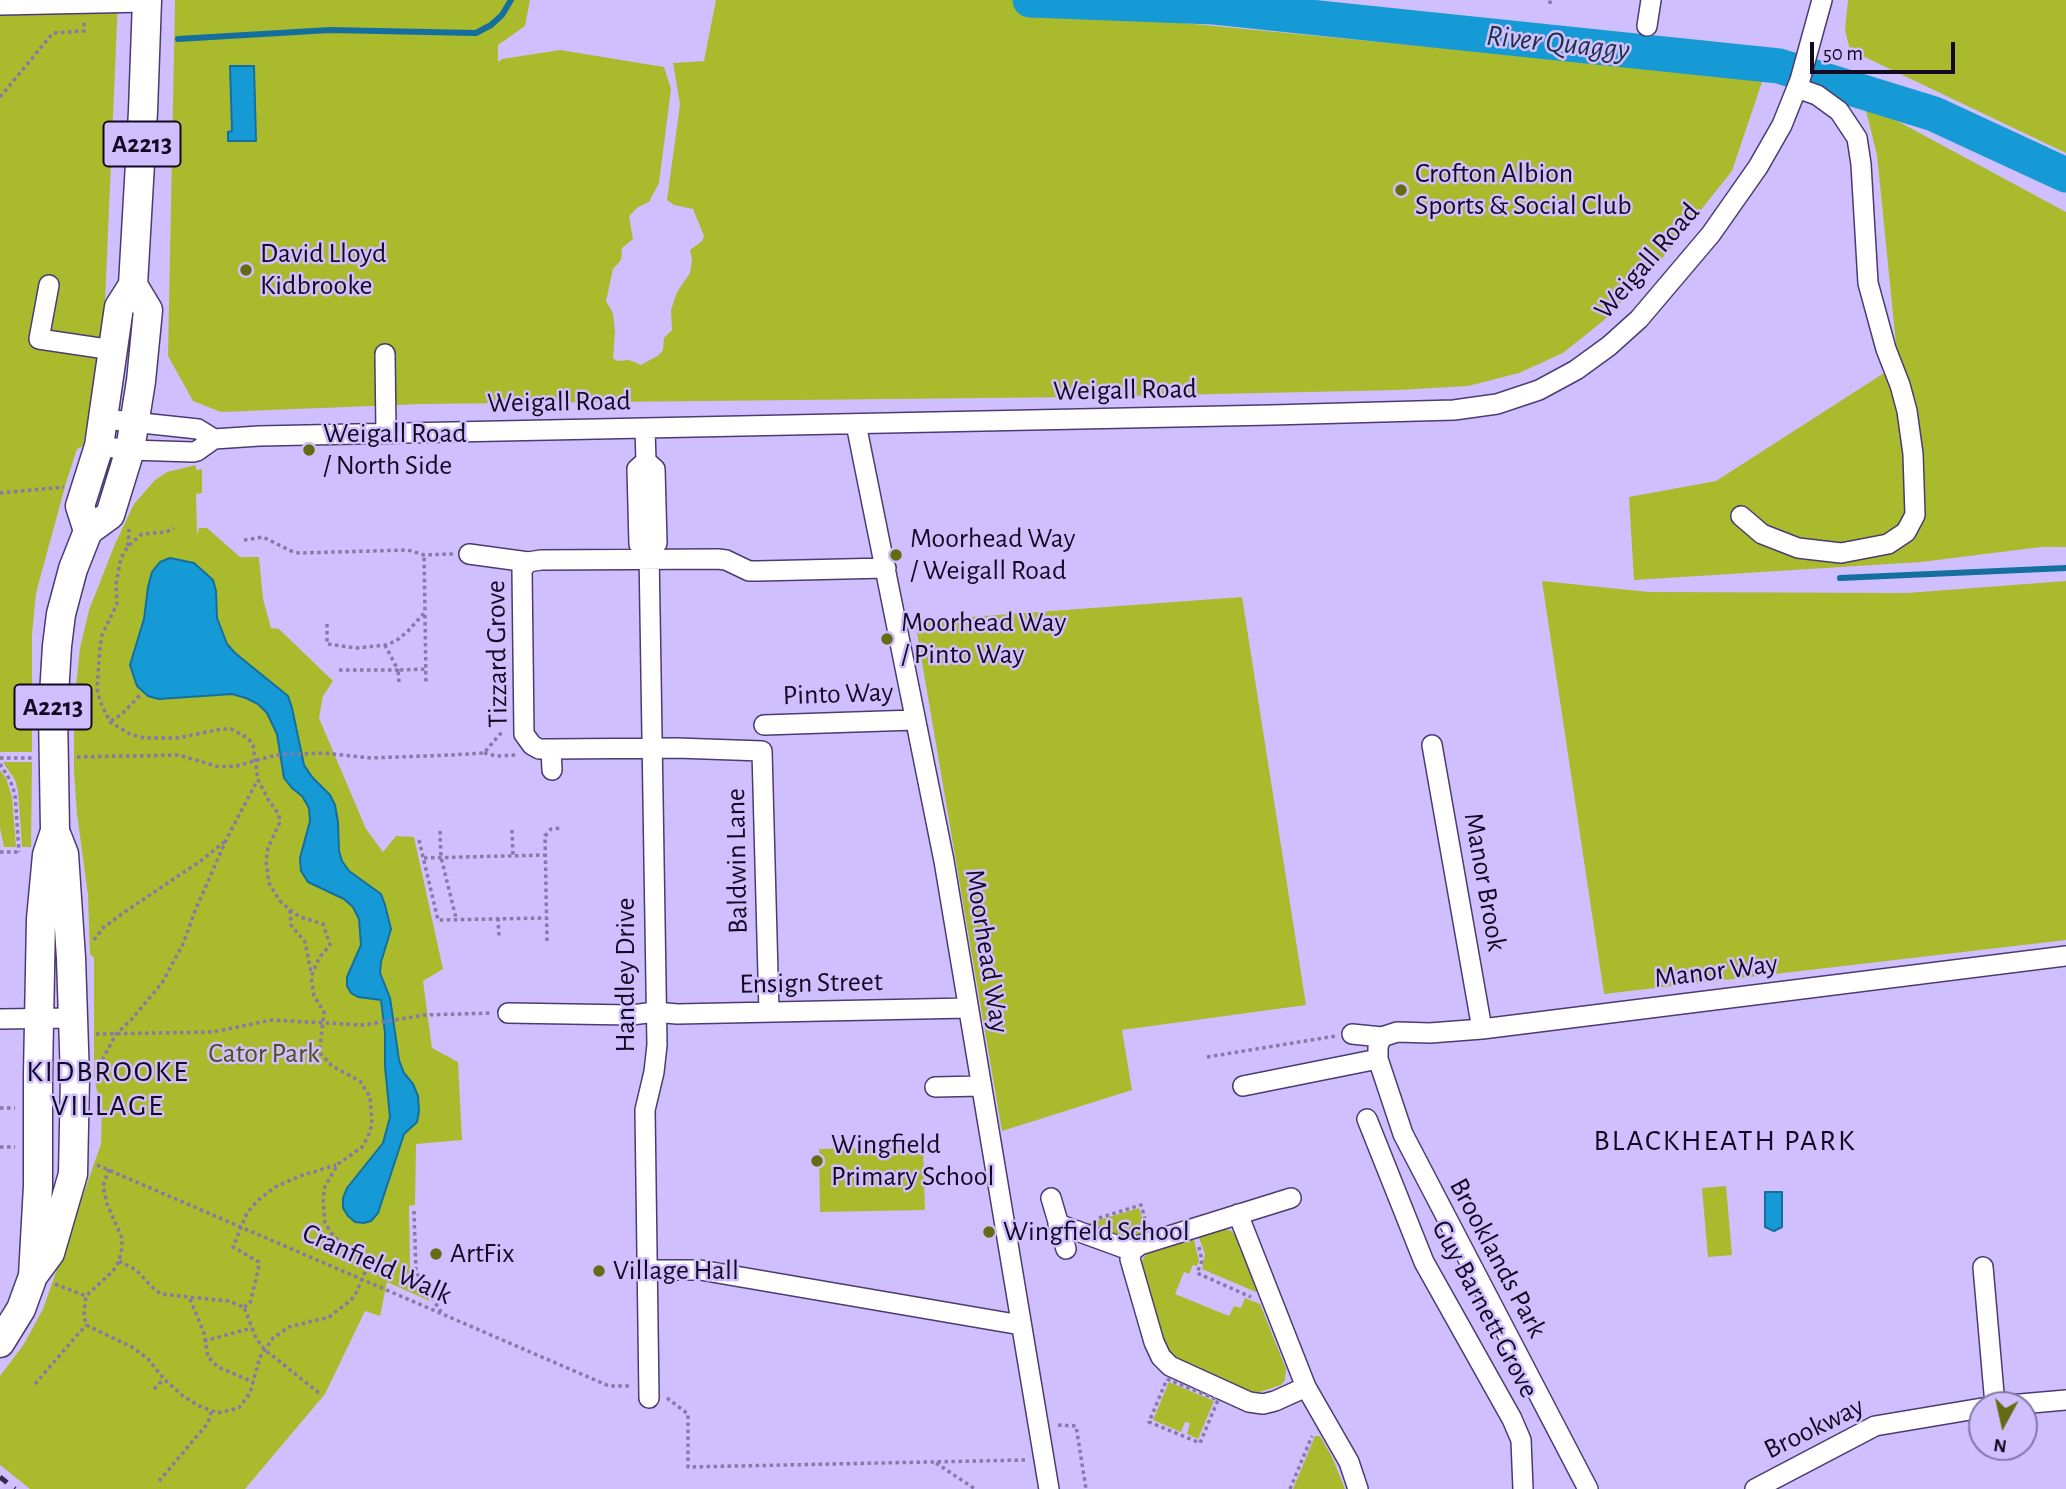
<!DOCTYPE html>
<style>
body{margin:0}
#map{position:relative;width:2066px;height:1489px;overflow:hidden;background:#cfbfff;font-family:"Alegreya Sans",sans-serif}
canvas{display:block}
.north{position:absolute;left:1968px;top:1391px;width:70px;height:70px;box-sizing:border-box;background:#cfbfff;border:2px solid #8377a6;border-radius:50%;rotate:188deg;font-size:19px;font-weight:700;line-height:28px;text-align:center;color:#110a20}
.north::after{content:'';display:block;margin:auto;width:24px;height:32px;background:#636c13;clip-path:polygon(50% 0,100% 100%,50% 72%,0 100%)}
.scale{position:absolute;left:1810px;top:42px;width:145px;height:32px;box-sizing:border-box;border:4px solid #110a20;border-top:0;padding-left:9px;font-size:21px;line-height:24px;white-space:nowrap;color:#110a20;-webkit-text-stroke:5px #cfbfff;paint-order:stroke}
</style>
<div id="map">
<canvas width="2066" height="1489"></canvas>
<div class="north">N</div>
<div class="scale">50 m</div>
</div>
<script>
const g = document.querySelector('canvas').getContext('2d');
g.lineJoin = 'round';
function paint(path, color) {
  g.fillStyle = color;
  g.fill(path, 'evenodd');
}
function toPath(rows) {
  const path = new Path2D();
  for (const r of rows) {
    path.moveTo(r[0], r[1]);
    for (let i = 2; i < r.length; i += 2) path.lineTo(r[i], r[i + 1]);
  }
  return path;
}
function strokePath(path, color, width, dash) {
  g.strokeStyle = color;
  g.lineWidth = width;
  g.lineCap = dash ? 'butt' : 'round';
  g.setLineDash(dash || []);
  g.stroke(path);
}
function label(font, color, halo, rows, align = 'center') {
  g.font = font + ' "Alegreya Sans",sans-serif';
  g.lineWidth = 5;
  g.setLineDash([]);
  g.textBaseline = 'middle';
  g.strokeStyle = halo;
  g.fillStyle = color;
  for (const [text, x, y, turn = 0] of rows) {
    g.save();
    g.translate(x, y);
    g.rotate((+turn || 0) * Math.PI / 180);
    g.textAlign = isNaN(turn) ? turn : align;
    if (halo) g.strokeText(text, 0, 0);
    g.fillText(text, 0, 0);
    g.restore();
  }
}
paint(toPath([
 [0,0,118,0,104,326,83,446,77,449,66,483,36,593,32,635,32,752,0,752],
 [175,0,530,0,525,26,498,45,498,62,502,59,560,50,664,67,671,89,659,183,649,202,638,207,629,216,633,239,622,248,621,260,613,269,606,301,613,313,615,332,613,358,617,361,629,360,641,365,659,355,663,350,664,338,672,330,671,310,677,292,690,273,692,260,690,250,702,241,704,236,693,209,674,205,667,200,680,104,673,63,704,61,716,0,1094,0,1090,14,1763,79,1732,171,1660,261,1603,321,1563,353,1519,373,1468,386,1399,390,1080,397,422,404,221,412,193,401,168,356],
 [1848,0,2066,0,2066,153,1850,50,1845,30],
 [1864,103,2066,212,2066,547,2041,547,1921,562,1634,580,1629,497,1716,481,1898,364,1877,155],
 [196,465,196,470,202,469,202,493,196,494,197,535,199,528,207,528,240,557,259,557,263,599,271,628,279,629,333,681,323,696,319,718,366,829,383,852,396,836,414,837,443,969,423,981,432,1048,458,1062,462,1140,416,1144,415,1205,409,1206,410,1271,430,1301,387,1282,380,1316,365,1311,325,1394,245,1489,30,1489,0,1465,0,1376,24,1344,43,1309,101,1144,102,1100,97,1091,94,1076,94,958,90,954,88,895,77,814,74,772,74,704,80,648,89,610,115,544,134,504,155,480,167,472],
 [1542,581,1649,592,1907,593,2066,581,2066,940,1604,994],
 [1242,597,1306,1005,1122,1030,1132,1090,1002,1131,915,621],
 [3,762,32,762,31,847,22,847,18,791,15,780],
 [0,770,6,778,12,797,16,847,4,847,0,828],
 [923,1147,925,1210,820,1212,819,1149],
 [1726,1186,1732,1255,1708,1257,1702,1188],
 [1139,1208,1148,1235,1129,1240,1083,1225],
 [1224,1229,1231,1231,1238,1239,1258,1286,1256,1292,1202,1269,1205,1254,1198,1235],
 [1193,1236,1199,1261,1197,1266,1193,1265,1189,1274,1184,1272,1175,1294,1229,1316,1234,1306,1241,1308,1245,1298,1260,1304,1286,1369,1285,1380,1281,1385,1260,1392,1244,1391,1177,1363,1164,1347,1141,1264,1144,1257,1149,1252],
 [1169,1382,1214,1401,1198,1439,1187,1434,1190,1423,1185,1422,1181,1432,1153,1420],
 [1315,1436,1320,1436,1332,1457,1345,1489,1293,1489]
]), '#aaba2d');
const water = toPath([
 [230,66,254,66,256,141,228,141,228,132,232,131,230,66],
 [170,558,194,563,213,580,216,591,217,618,227,644,235,653,288,696,292,708,304,765,312,777,330,795,335,805,338,822,339,851,342,861,349,871,381,894,385,905,391,929,381,962,380,973,390,998,399,1060,404,1073,413,1084,418,1096,419,1111,417,1122,404,1134,378,1213,371,1221,364,1223,355,1222,348,1216,343,1208,343,1198,347,1188,383,1143,390,1117,385,1067,385,1033,381,1000,358,997,351,993,347,986,347,977,361,945,359,919,353,907,344,899,308,882,301,871,300,858,310,821,309,808,302,796,292,788,284,778,277,734,267,713,258,704,246,698,232,694,159,699,148,696,137,686,130,665,144,619,148,587,152,572,160,562,170,558],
 [1765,1192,1782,1192,1782,1227,1774,1231,1765,1227,1765,1192]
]);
paint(water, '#169ad5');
strokePath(water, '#146f9f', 2);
strokePath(toPath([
 [178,39,330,30,476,33,491,25,502,15,511,0],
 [1840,578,2066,568]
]), '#146f9f', 6);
strokePath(toPath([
 [1030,0,1214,7,1779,66,1934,114,2066,175]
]), '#169ad5', 35);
const minor = toPath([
 [0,5,146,2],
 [1647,26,1651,0],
 [49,285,39,339,113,350],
 [385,354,386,432],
 [104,419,198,429,214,439],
 [856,424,944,861,1049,1489],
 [645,429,646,461,655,469,657,543,649,551,657,1045,654,1072,645,1110,649,1398],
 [99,446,130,450,193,452,197,451,214,439,259,436,1272,415,1454,410,1497,404,1539,390,1576,370,1609,346,1639,319,1711,234,1758,167,1782,125,1800,80,1822,0],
 [646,461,637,469,639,544,649,551],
 [1741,516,1762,534,1798,548,1841,553,1888,544,1906,532,1915,515,1913,454,1907,411,1900,385,1886,349,1868,283,1861,164,1857,138,1839,111,1817,95,1797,88],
 [469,554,528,562],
 [764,725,915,720],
 [1432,745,1482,1029],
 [551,749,552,770],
 [769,1012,762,751,677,748,551,749,539,749,532,745,524,734,522,570,528,562,541,560,718,559,726,560,749,571,758,571,886,568],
 [508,1013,631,1015,656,1012,677,1014,968,1008],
 [0,1019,72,1018],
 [1352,1034,1382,1037],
 [1243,1086,1378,1059],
 [935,1087,981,1086],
 [1367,1119,1424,1262,1512,1419,1521,1440,1523,1489],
 [1051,1198,1066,1249],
 [1291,1198,1140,1245,1132,1251,1130,1259,1154,1342,1161,1357,1170,1366,1249,1402,1263,1404,1275,1401,1306,1387],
 [1238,1214,1306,1387,1349,1462,1358,1489],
 [1058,1224,1132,1251],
 [1983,1267,1995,1405],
 [648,1270,700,1270,1021,1325],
 [2009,1405,2066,1400],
 [1588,1489,1403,1134,1378,1059,1378,1046,1382,1037,1397,1032,1430,1033,1482,1029,2066,956],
 [1755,1489,1875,1426,1982,1408]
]);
const highway = toPath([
 [88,531,80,506,99,446,119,307,133,285,143,111,147,0],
 [33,1276,38,1186,38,1074,41,919,47,855,55,831,53,711,57,646,61,614,73,569,88,531,110,515,130,450,141,381,148,310,133,285],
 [0,1343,21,1309,33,1276,50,1253,73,1174,75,1078,71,958,64,854,57,836]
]);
strokePath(minor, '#4b3b71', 22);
strokePath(highway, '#4b3b71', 31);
strokePath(toPath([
 [1550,4,1550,0],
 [0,97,53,33,84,31,84,22],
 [0,493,64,487],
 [244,540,263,537,291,551,299,553,408,550,424,555,453,554],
 [128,546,129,529],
 [425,615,426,685],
 [327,624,327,644,357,648,385,645,396,641,408,631,425,612,424,555],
 [339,670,398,670,385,645],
 [399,682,398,670,426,669],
 [111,721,122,714,140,695],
 [484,753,496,756,517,755],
 [77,757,179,755,219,767,236,766,276,755,323,753,371,758,451,755,484,753,500,734,504,734],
 [0,758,33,758],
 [0,764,10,780,15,794,19,852],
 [512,830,513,855],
 [440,831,441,857,456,918],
 [419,840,438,920,546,918],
 [0,852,21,852],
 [424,858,544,855],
 [290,910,291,925,305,942,311,972],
 [498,918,499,936],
 [94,940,103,928,126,911,202,860,224,842],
 [547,941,545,836,551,829,562,828],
 [96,1034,213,1032,272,1020,364,1025,425,1015,492,1013],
 [1207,1057,1336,1036],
 [99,1066,116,1034,131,1020,162,983,183,944,195,911,227,838,257,781],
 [0,1108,15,1108],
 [0,1147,15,1147],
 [97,1165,609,1386,632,1386],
 [109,1169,103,1186,107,1204,122,1238,122,1248,119,1261,113,1271,86,1296,84,1313,86,1325,132,1347,148,1359,164,1379,183,1396,199,1406,218,1413,239,1408,250,1393,260,1357,273,1338,289,1327,329,1317,351,1300,356,1293,365,1272,365,1263,361,1255,342,1244,333,1235,325,1223,323,1198,325,1186,338,1164,362,1147,368,1137,372,1124,370,1097,360,1081,332,1066,321,1054,320,1047,324,1012,314,996,311,977,319,958,330,945,323,924,300,917,290,910,280,901,269,883,266,861,268,848,280,822,279,815,268,799,258,780,253,745,248,738,231,729,221,729,178,738,144,738,130,734,110,722,100,701,97,689,100,647,102,635,117,604,116,584,121,558,128,546,142,534,166,532,174,528],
 [414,1211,416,1272,441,1312],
 [1099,1218,1141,1205,1147,1225],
 [1199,1247,1202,1261,1197,1273,1251,1297],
 [119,1261,136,1270,154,1289,161,1294,228,1301,244,1307,256,1338,264,1349,319,1393],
 [55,1284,86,1296],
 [190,1299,204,1333,208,1357,218,1367,253,1382],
 [244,1307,250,1303,258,1271,259,1262,233,1247,247,1213,257,1201,275,1187,300,1176,336,1165],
 [204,1341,252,1328],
 [1167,1379,1218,1400,1200,1443,1149,1422,1167,1379],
 [35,1384,86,1325],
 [154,1389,164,1379],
 [667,1398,688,1414,688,1467,1025,1460],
 [1058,1425,1076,1426,1086,1489],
 [936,1463,975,1489],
 [159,1481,208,1423,211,1412],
 [1290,1489,1312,1436]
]), '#8579a9', 3.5, [3.5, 3.5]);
strokePath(minor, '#fff', 19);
strokePath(highway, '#fff', 28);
strokePath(toPath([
 [0,1477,15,1489]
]), '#332a48', 5, [9, 9]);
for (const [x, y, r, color] of [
 [1401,190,7,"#636c13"],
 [246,270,7,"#636c13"],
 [309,450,7,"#636c13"],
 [896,555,7,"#636c13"],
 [887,639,7,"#636c13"],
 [817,1161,7,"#636c13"],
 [989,1232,7,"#636c13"],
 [436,1254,7,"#636c13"],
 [599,1271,7,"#636c13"]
]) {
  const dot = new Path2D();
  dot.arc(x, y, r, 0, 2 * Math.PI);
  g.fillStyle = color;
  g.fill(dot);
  strokePath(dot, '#cfbfff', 2.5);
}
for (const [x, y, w] of [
 [142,144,77],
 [53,707,77]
]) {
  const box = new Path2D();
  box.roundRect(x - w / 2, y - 22.5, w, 45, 5);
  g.fillStyle = '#cfbfff';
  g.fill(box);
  strokePath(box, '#110a20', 2);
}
label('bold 26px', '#110a20', null, [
 ["A2213",142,144],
 ["A2213",53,707]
]);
label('28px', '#110a20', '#cfbfff', [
 ["Crofton Albion",1415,174],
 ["Sports & Social Club",1415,206],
 ["David Lloyd",260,254],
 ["Kidbrooke",260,286],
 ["Weigall Road",323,434],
 ["/ North Side",323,466],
 ["Moorhead Way",910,539],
 ["/ Weigall Road",910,571],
 ["Moorhead Way",901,623],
 ["/ Pinto Way",901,655],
 ["Wingfield",831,1145],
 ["Primary School",831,1177],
 ["Wingfield School",1003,1232],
 ["ArtFix",450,1254],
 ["Village Hall",613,1271]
], 'left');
label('28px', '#110a20', '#cfbfff', [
 ["Weigall Road",1647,261,-49],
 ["Weigall Road",1125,390,-1],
 ["Weigall Road",559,402,-1],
 ["Tizzard Grove",497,654,-91],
 ["Pinto Way",838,694,-2],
 ["Baldwin Lane",737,861,-91],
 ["Manor Brook",1485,882,80],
 ["Moorhead Way",987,951,81],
 ["Manor Way",1716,971,-7],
 ["Handley Drive",626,975,-90],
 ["Ensign Street",811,983,-1],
 ["Brooklands Park",1498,1258,62],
 ["Cranfield Walk",377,1264,24],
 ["Guy Barnett Grove",1485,1309,62],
 ["Brookway",1814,1428,-26]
]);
label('28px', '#4a5118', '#cfbfff', [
 ["Cator Park",264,1054]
]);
label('italic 30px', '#1a3240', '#cfbfff', [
 ["River Quaggy",1558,43,6]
]);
g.letterSpacing = '2px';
label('30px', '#110a20', '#cfbfff', [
 ["KIDBROOKE",108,1072],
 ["VILLAGE",108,1106],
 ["BLACKHEATH PARK",1725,1141]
]);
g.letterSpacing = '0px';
</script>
